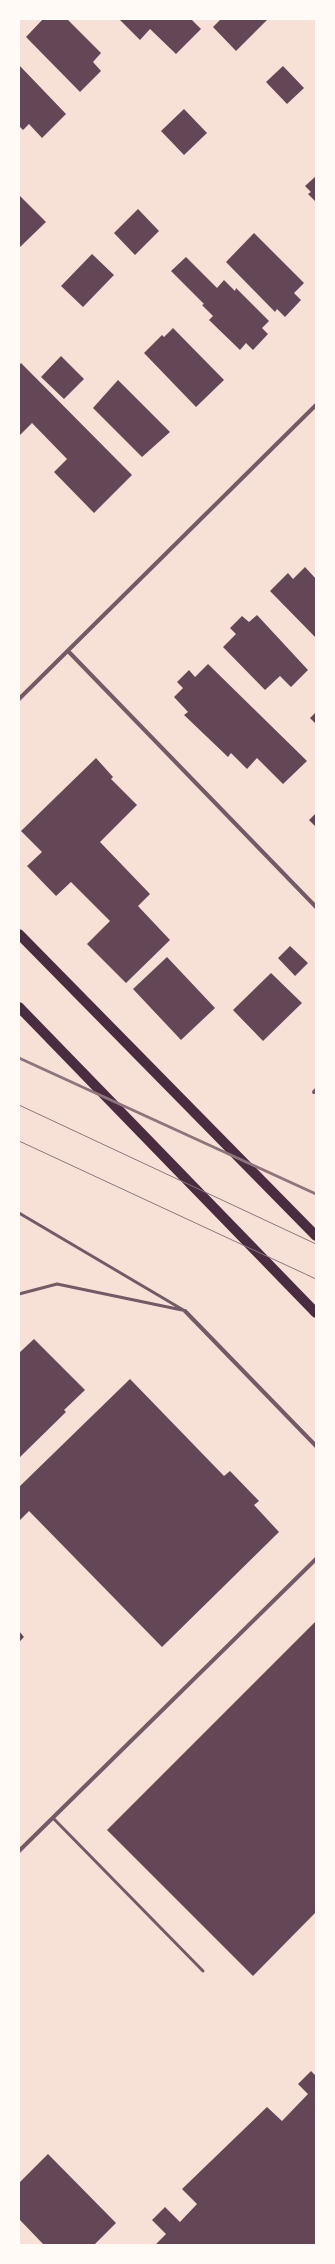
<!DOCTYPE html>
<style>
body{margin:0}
#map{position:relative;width:335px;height:2264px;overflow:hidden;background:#f7e1d7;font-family:"Titillium Web",sans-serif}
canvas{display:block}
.frame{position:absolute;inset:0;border:20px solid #fffaf5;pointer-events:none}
</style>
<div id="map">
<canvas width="335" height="2264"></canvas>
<div class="frame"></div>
</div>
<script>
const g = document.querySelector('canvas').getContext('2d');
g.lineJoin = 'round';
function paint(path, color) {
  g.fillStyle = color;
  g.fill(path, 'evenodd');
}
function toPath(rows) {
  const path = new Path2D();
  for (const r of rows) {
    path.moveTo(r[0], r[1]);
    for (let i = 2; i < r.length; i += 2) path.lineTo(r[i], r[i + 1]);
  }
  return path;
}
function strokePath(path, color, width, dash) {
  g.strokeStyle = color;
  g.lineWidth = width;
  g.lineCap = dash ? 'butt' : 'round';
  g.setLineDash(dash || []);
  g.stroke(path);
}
paint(toPath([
 [43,19,67,19,101,53,93,62,101,71,80,92,26,37],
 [119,19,191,19,201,29,176,54,150,29,140,40],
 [221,19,268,19,236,51,213,27],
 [19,65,66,114,42,138,29,124,23,130,19,126],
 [283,66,304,88,287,104,266,82],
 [184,109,207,133,184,155,161,131],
 [316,176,316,202,308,194,311,192,305,186],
 [19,195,46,222,19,248],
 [138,209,159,231,135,255,114,233],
 [254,233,304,283,294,293,301,300,285,317,277,309,275,312,226,262],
 [92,254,114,275,83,307,61,286],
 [186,257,217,288,224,280,235,291,236,288,269,321,262,328,268,334,253,350,246,343,240,350,209,320,213,316,202,305,204,304,171,271],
 [173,328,224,380,196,407,144,353,162,335,164,337],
 [61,356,84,379,64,399,41,377],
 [21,363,132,475,94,513,54,472,67,459,32,423,19,436,19,365],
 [118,380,170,432,142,457,93,408],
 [305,567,316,579,316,638,270,591,288,573,293,579],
 [257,615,308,670,291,687,280,676,265,690,223,647,236,634,230,628,242,616,249,622],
 [208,664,307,761,283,784,257,758,247,769,231,753,228,757,184,715,188,712,174,697,183,688,177,682,189,670,195,677],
 [316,712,316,724,310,718],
 [96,758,113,777,111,779,137,805,100,842,150,894,138,906,170,940,126,983,87,944,110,921,71,882,56,896,27,866,42,852,21,831],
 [316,813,316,827,309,820],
 [290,946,308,963,295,976,278,958],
 [167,957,215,1008,181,1040,133,989],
 [271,973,302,1003,263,1041,233,1010],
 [34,1339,85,1390,64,1410,66,1412,19,1458,19,1353],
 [130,1379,224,1476,230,1471,259,1501,254,1505,279,1532,162,1647,29,1511,19,1521,19,1487],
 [316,1621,316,1912,253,1976,107,1830],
 [19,1631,24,1637,19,1642],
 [311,2071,316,2076,316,2245,155,2245,166,2234,152,2220,165,2207,180,2222,197,2204,182,2189,267,2107,282,2121,308,2094,298,2084],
 [48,2154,116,2223,94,2245,44,2245,19,2219,19,2183]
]), '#644757');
strokePath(toPath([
 [19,1213,185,1311],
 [19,1294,57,1284,182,1310],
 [53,1818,203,1971]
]), '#755966', 3);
strokePath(toPath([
 [68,651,316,907],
 [19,699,316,405],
 [314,1092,316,1090],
 [185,1311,316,1446],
 [19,1851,316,1559]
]), '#755966', 4);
strokePath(toPath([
 [19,934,316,1236],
 [19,1007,316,1313]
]), '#4a2c40', 10);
strokePath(toPath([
 [19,1105,316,1244],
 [19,1141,316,1279]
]), '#8f747c', 1);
strokePath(toPath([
 [19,1058,316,1194]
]), '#8f747c', 3);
</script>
